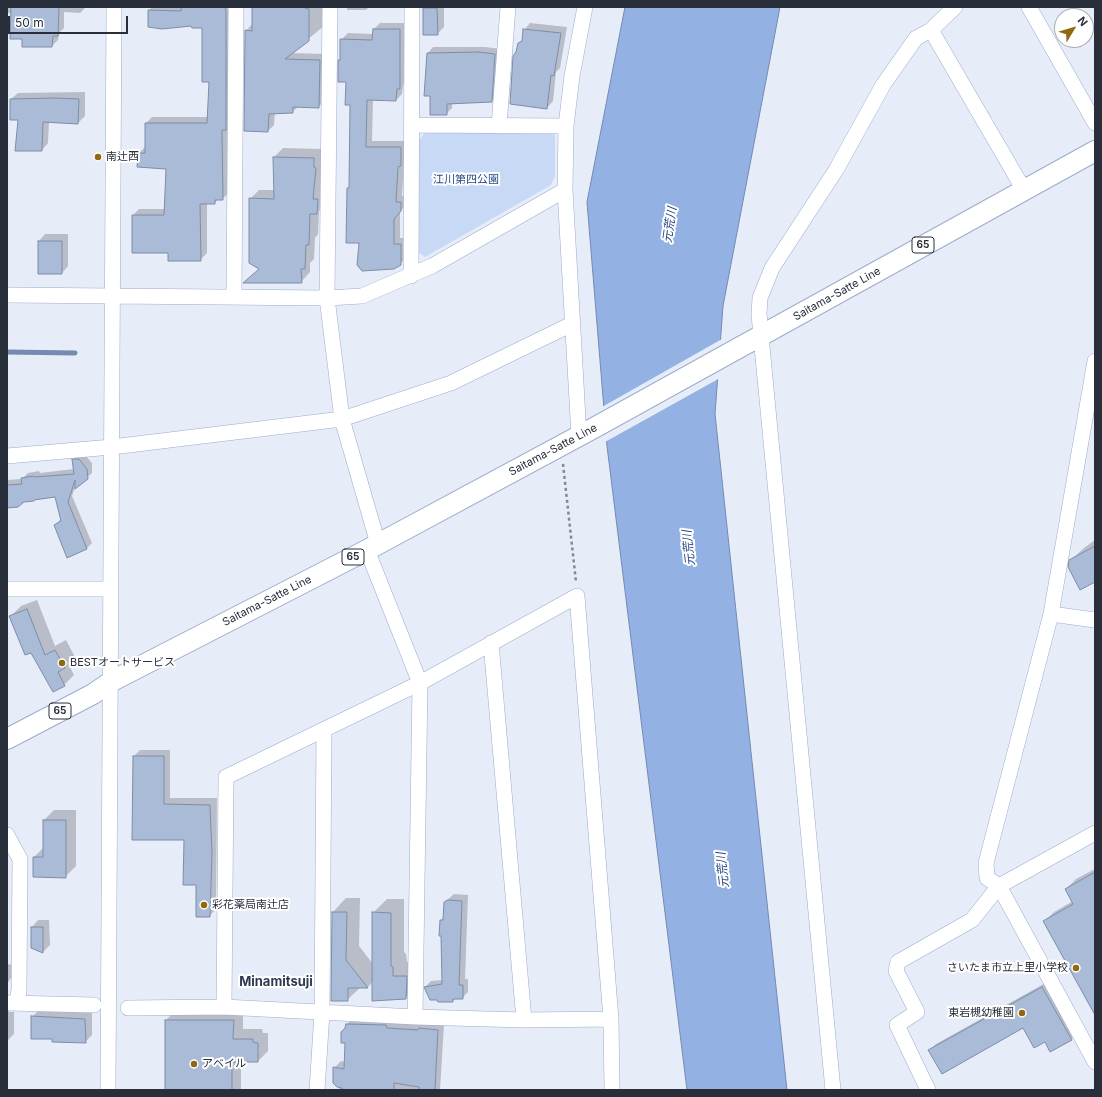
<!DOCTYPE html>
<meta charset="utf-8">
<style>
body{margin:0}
#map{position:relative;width:1102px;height:1097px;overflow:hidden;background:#e6edf9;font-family:Inter,sans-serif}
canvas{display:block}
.frame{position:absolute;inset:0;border:8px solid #282e3a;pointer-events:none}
.north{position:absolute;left:1054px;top:8px;width:40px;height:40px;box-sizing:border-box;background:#fff;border:1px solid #a9abb0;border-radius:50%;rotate:52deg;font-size:11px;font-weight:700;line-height:16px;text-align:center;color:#282e3a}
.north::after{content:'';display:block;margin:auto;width:14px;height:18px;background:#90690f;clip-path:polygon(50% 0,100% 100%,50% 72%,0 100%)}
.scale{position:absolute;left:8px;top:16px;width:120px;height:18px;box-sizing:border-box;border:2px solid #282e3a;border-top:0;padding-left:5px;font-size:12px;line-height:14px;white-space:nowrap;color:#282e3a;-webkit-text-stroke:3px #fff;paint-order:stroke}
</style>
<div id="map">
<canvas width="1102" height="1097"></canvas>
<div class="frame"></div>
<div class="north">N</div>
<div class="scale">50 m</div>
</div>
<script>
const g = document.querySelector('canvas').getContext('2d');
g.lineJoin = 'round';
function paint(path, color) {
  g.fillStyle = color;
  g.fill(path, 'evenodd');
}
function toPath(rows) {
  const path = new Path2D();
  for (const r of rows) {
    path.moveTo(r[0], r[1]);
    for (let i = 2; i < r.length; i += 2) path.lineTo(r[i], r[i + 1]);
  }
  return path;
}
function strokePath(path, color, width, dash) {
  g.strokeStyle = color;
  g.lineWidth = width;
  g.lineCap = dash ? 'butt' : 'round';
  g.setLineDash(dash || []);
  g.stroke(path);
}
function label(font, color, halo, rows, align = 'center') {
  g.font = font + ' Inter,"Noto Sans JP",sans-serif';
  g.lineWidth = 4;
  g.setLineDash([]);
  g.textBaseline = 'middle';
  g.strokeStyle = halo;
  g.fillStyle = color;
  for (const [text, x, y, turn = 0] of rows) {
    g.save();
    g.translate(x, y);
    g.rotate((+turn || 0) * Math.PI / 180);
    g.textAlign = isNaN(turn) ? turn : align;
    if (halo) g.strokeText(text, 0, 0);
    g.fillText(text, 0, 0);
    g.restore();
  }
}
paint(toPath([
 [426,132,555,134,555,176,551,185,425,257,419,253,418,141]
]), '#c8d9f6');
const water = toPath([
 [625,7,780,7,723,306,715,414,787,1090,687,1090,607,446,587,202,625,7]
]);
paint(water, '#94b1e4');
strokePath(water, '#748ab1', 1);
paint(toPath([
 [722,339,720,378,605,442,602,407]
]), '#e6edf9');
paint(toPath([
 [7,7,86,7,80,13,64,12,64,28,59,33,58,40,52,46,23,38,12,13,7,13],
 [152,7,231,7,229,193,222,199,218,199,215,203,207,203,207,253,200,260,169,252,133,215,139,209,165,209,167,168,138,154,145,147,146,123,152,117,208,117,210,81,203,27,149,10],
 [253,7,324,7,324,26,291,53,326,54,325,101,318,107,298,107,292,112,275,112,274,125,268,131,245,130,246,31,252,24],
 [347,7,369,7,366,10,347,10],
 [423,7,444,7,444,27,437,34,424,34],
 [380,23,406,23,406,82,403,85,402,94,396,100,373,100,372,141,407,141,407,159,404,162,402,196,407,196,407,203,400,212,400,238,407,238,407,257,400,264,360,242,350,187,351,104,341,40,348,33,373,34,374,29],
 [530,23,567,27,560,68,556,72,553,101,547,108,519,44,523,40,524,30],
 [433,47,485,47,501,49,497,96,491,101,452,103,452,108,446,114,428,53],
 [85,92,85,116,78,123,49,122,48,143,42,150,11,99,18,93],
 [283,148,322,149,326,204,319,211,318,234,315,238,314,259,310,263,310,272,301,282,260,269,250,199,259,190,275,190,274,157],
 [45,234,68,234,68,266,62,273,39,273,39,241],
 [79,454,84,454,92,463,92,473,75,488,72,496,92,543,87,548,68,557,55,525,61,519,56,496,23,501,7,507,7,480,22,479,28,473,39,471,40,473,74,469,73,460],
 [1095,540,1095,581,1070,561,1084,548],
 [37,600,55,646,66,640,75,657,68,663,74,675,64,685,11,616,21,606],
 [140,750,170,750,170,798,217,798,216,909,209,916,197,884,185,839,134,756],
 [54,810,76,810,76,866,65,877,34,857,44,847,44,820],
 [1095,869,1095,1013,1044,922,1054,912,1073,901,1066,889,1076,879],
 [454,894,468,895,465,979,468,979,468,992,462,998,456,998,453,1001,425,987,431,981,443,980,441,920,445,917,445,902],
 [346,898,360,898,359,946,373,964,373,913,387,899,404,899,404,952,406,954,407,962,420,963,419,985,406,998,373,981,368,987,361,987,347,1000,332,1000,333,912],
 [38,920,49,920,50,945,43,952,32,947,32,927],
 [7,964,13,965,13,975,7,984],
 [1049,981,1078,1033,1071,1039,1023,1027,930,1050,936,1044],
 [7,1007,9,1008,9,1012,14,1012,14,1034,7,1041],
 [39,1010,92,1013,92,1035,85,1042,32,1017],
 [176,1010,243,1011,243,1029,262,1029,263,1033,268,1033,268,1051,258,1061,241,1061,241,1090,166,1090,166,1020],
 [354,1018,444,1024,440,1090,339,1090,339,1085,334,1085,334,1068,341,1061,345,1062,347,1024]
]), '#0003');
strokePath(toPath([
 [7,352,75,353]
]), '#748ab1', 5);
const building = toPath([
 [11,7,59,7,58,36,53,36,52,47,22,47,22,39,10,39,11,7],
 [181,7,225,7,226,11,226,130,222,130,223,200,215,200,215,204,200,204,201,261,168,261,168,253,132,253,132,215,164,215,166,169,137,167,138,153,145,153,145,123,207,123,209,82,202,82,202,28,192,28,191,26,162,29,148,27,148,10,181,11,181,7],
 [252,7,302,7,309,9,309,41,285,59,320,60,319,108,293,107,293,113,269,114,268,132,244,131,245,30,252,31,252,7],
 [423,8,437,8,438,35,423,35,423,8],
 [373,29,400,29,400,89,397,89,396,101,367,100,366,147,401,147,401,166,398,167,396,202,401,202,401,211,394,219,394,244,401,244,401,265,394,269,362,271,357,265,359,243,346,243,347,188,349,188,350,105,345,105,346,82,338,82,338,60,340,60,340,39,372,40,373,29],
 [523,29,561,33,554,76,551,75,547,109,510,104,513,56,516,52,518,43,522,41,523,29],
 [479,52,495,54,492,102,447,104,447,115,430,115,430,96,424,96,427,53,479,52],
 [56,98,79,99,78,124,43,122,42,151,15,151,18,120,10,120,10,99,56,98],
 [273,157,314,158,314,167,316,168,313,199,318,199,317,214,310,214,309,245,306,245,305,269,301,269,302,283,243,283,259,269,249,263,249,198,274,199,273,157],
 [38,241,62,241,62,274,38,274,38,241],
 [72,459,79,459,87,469,88,479,75,489,75,480,68,502,87,549,67,558,54,525,61,521,55,497,34,500,34,501,24,502,18,507,7,508,7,485,22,484,21,478,33,476,34,477,74,474,72,459],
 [1095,546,1095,582,1080,590,1068,567,1069,560,1095,546],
 [27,609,45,655,55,650,65,668,58,672,65,686,53,692,31,653,25,655,9,616,27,609],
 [133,756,164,756,164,804,210,805,212,854,210,917,196,917,196,885,183,885,184,840,132,840,133,756],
 [43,820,66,820,66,878,33,877,33,857,43,857,43,820],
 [1095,872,1095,1015,1043,921,1073,904,1065,889,1095,872],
 [448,900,462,901,459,985,463,985,463,999,453,999,453,1002,438,1002,437,1000,430,1000,424,987,442,984,441,936,439,936,440,920,443,920,444,902,448,900],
 [332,912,347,912,346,960,368,988,348,988,348,1001,331,1001,332,912],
 [372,912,391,913,391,966,393,967,393,976,407,976,406,999,372,1001,372,912],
 [31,927,43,927,43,953,31,948,31,927],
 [1042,987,1072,1040,1050,1052,1045,1042,1034,1048,1023,1028,942,1074,928,1050,1042,987],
 [31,1016,85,1019,86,1043,52,1042,52,1039,31,1039,31,1016],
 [165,1020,234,1020,233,1039,253,1039,253,1042,258,1043,258,1062,232,1062,232,1090,165,1090,165,1020],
 [346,1024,386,1025,387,1028,418,1030,419,1028,438,1030,435,1090,419,1090,419,1087,394,1083,394,1090,344,1090,342,1088,337,1087,333,1083,333,1067,344,1069,345,1043,341,1043,341,1032,345,1028,346,1024]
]);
paint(building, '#aabbd7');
strokePath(building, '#7d8ca7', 1);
const minor = toPath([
 [330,7,327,298,342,419,378,544],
 [1029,7,1095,123],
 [931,30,1024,190],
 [413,125,566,126],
 [499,126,508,7],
 [411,276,412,7],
 [7,295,327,298,362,296,432,266,565,190],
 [234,297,236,7],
 [1095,361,1051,614,986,863,987,878,999,886,1095,1062],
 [579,436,565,190,566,126,572,76,585,7],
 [7,456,112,447,342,419,451,383,572,324],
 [367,550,420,683,415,1017],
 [7,589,111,589],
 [1051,614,1095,620],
 [491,643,524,1020],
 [7,835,20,859,19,990,17,1003],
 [7,1003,94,1005],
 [224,1007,226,777,420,683,577,596,611,1019,612,1090],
 [128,1008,224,1007,415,1017,524,1020,611,1019],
 [108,1090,114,7],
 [317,1090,322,1013,324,730],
 [833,1090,761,336,759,314,760,298,772,268,836,170,883,85,916,38,931,30,955,7],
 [928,1090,897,1025,917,1012,896,971,898,962,972,920,999,886,1095,833]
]);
const major = toPath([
 [7,739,93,694,112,681,367,550,592,429,1095,151]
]);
strokePath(minor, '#9cacc8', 16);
strokePath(major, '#9cacc8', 22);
strokePath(toPath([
 [563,464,576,582]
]), '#828995', 2.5, [3, 3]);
strokePath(minor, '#fff', 15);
strokePath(major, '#fff', 20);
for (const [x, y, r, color] of [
 [98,157,4,"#90690f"],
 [62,663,4,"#90690f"],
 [204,905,4,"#90690f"],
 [1076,968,4,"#90690f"],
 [1022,1013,4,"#90690f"],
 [194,1064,4,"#90690f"]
]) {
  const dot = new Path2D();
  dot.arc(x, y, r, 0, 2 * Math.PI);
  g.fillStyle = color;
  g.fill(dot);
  strokePath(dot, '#fff', 1.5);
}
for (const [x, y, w] of [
 [923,245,22],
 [353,557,22],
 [60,711,22]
]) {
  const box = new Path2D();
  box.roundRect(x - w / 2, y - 8, w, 16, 3);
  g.fillStyle = '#fff';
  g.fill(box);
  strokePath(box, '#282e3a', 1);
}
label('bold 10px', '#282e3a', null, [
 ["65",923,245],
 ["65",353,557],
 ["65",60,711]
]);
label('11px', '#282e3a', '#fff', [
 ["南辻西",106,157],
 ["BESTオートサービス",70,663],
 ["彩花薬局南辻店",212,905],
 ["さいたま市立上里小学校",1068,968,"right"],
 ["東岩槻幼稚園",1014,1013,"right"],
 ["アベイル",202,1064]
], 'left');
label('11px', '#294b88', '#fff', [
 ["江川第四公園",466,180]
]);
label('11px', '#282e3a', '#fff', [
 ["Saitama-Satte Line",837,294,-29],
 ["Saitama-Satte Line",553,450,-28],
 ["Saitama-Satte Line",267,601,-27]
]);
label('italic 12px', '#244683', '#fff', [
 ["元荒川",670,225,-82],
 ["元荒川",689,548,-96],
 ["元荒川",723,870,-96]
]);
label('bold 13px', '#2d3a51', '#fff', [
 ["Minamitsuji",276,982]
]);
</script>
